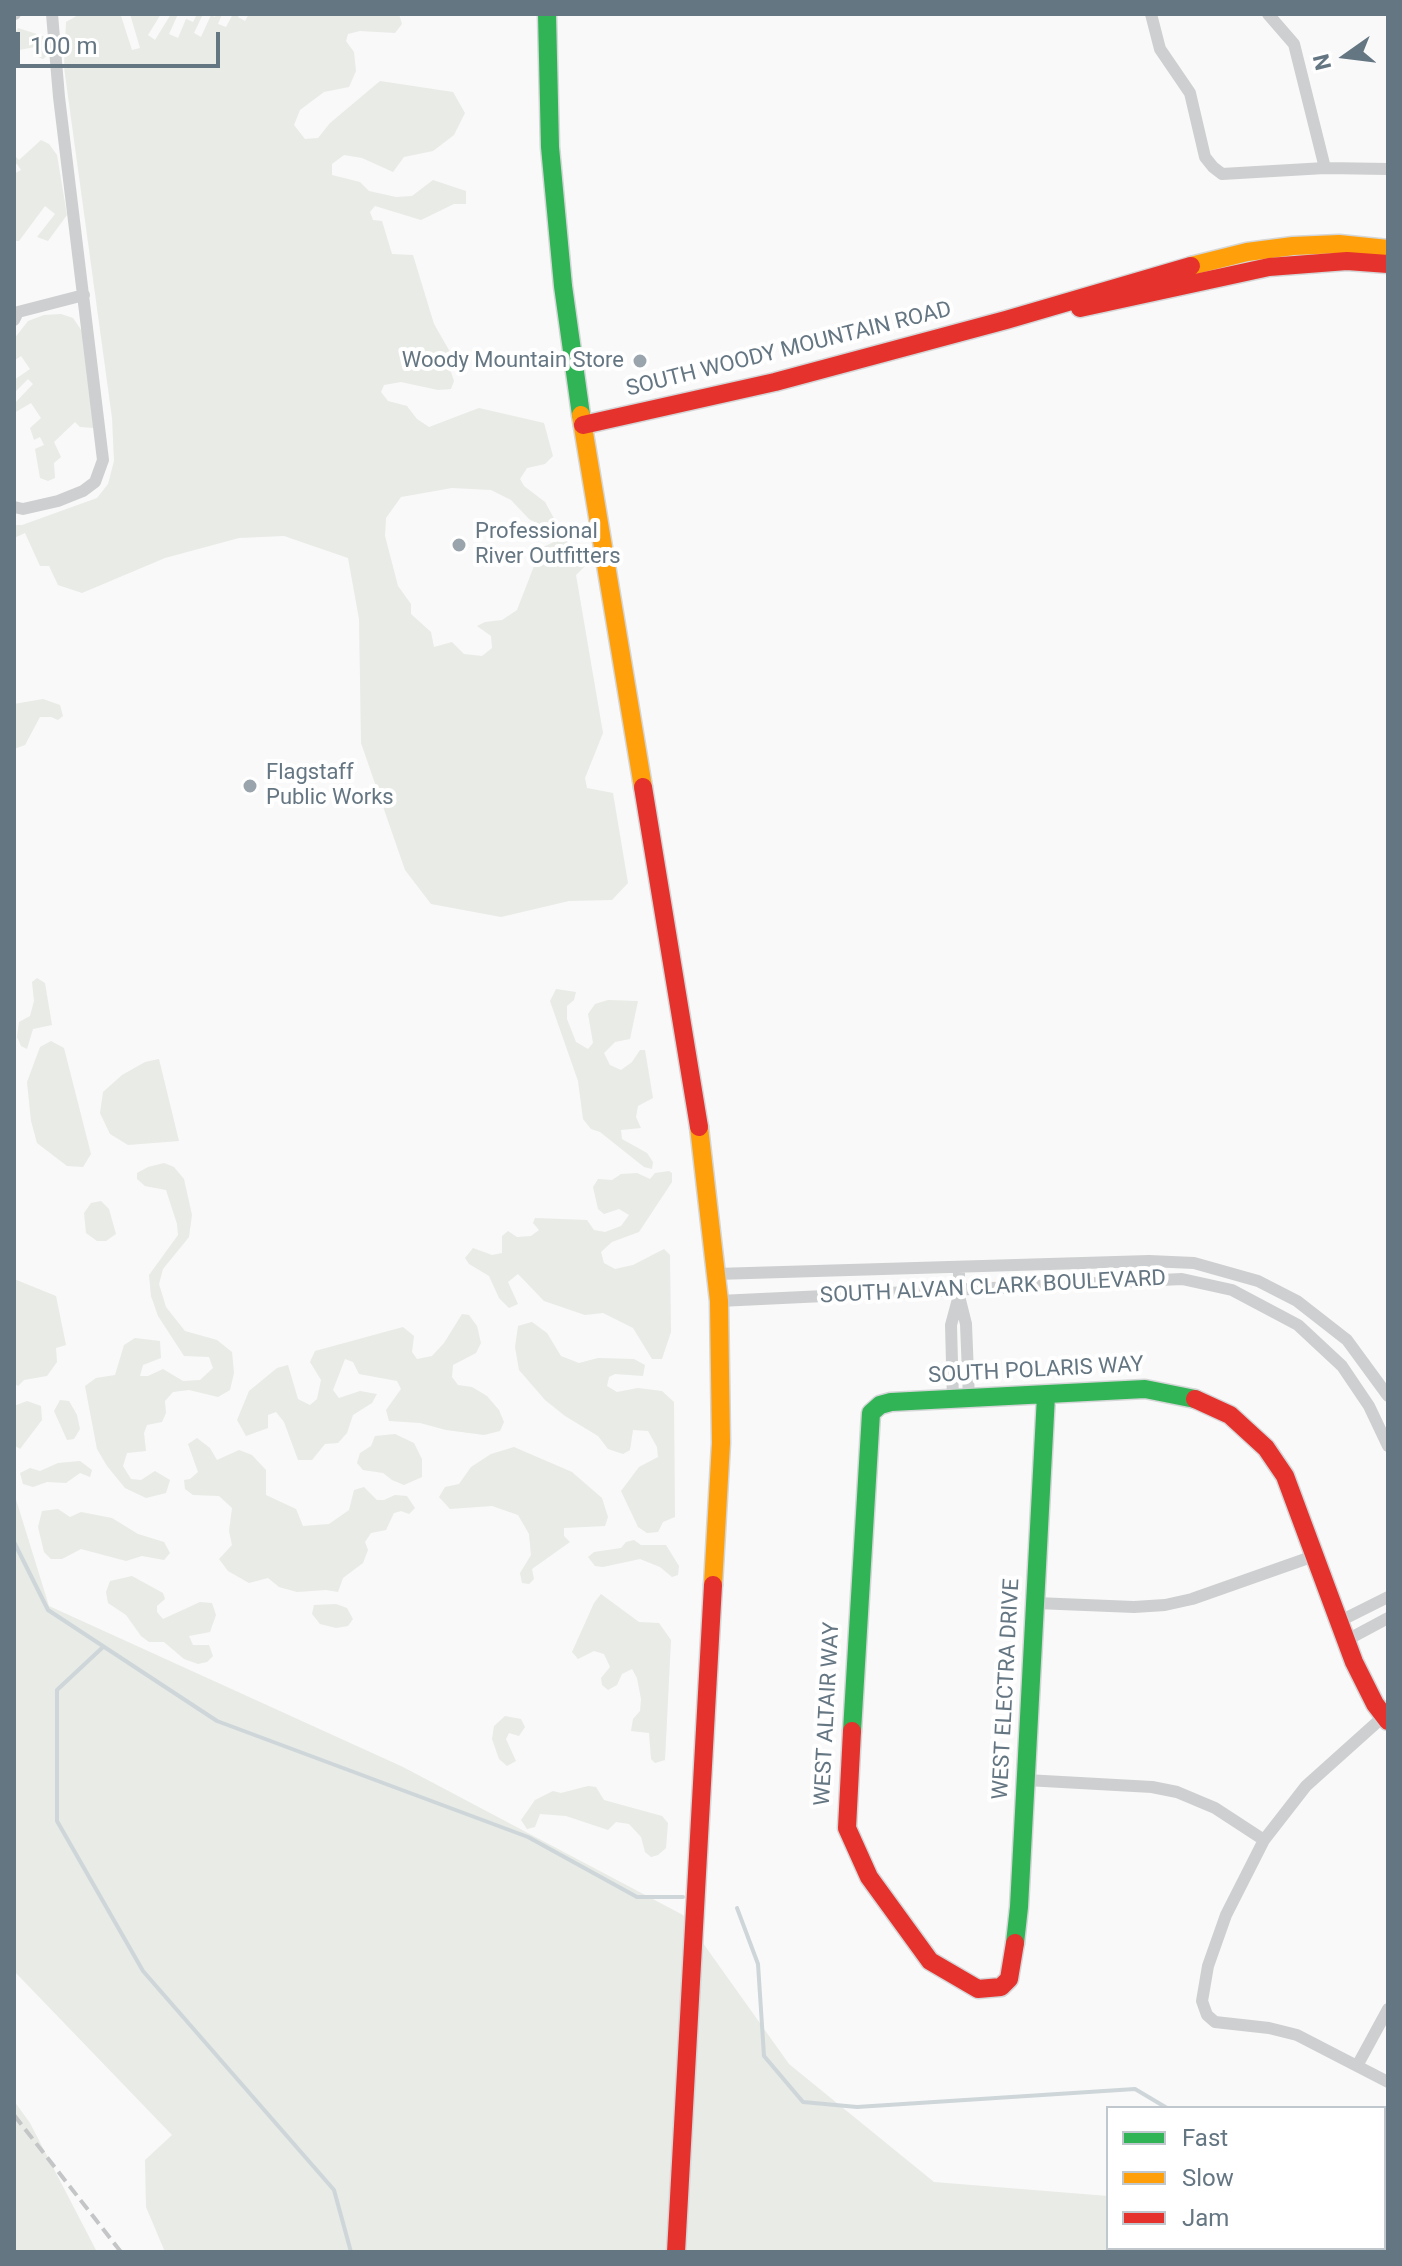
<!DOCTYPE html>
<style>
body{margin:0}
#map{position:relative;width:1402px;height:2266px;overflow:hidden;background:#f9f9f9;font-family:Roboto,sans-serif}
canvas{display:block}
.frame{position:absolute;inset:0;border:16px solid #657683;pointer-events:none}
.legend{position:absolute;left:1106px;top:2106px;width:280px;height:144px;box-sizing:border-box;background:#fff;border:2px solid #c1c8cd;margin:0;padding:10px 14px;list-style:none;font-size:24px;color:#657683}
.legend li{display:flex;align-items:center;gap:16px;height:40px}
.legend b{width:40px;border:2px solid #c1c8cd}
.north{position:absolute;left:1306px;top:16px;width:80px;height:80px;-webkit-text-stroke:6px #fff;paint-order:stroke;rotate:256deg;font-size:22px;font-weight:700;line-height:32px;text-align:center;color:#657683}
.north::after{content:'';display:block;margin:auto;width:28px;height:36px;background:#657683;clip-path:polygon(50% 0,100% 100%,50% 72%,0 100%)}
.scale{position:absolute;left:16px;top:32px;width:204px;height:36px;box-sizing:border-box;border:4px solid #657683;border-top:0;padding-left:10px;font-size:24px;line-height:28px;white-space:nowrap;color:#657683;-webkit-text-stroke:6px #fff;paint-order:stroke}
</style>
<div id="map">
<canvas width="1402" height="2266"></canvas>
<div class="frame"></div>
<ul class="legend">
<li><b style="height:10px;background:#30b455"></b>Fast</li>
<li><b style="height:10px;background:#ff9f0a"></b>Slow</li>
<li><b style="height:10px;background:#e5322d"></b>Jam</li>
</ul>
<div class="north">N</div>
<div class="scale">100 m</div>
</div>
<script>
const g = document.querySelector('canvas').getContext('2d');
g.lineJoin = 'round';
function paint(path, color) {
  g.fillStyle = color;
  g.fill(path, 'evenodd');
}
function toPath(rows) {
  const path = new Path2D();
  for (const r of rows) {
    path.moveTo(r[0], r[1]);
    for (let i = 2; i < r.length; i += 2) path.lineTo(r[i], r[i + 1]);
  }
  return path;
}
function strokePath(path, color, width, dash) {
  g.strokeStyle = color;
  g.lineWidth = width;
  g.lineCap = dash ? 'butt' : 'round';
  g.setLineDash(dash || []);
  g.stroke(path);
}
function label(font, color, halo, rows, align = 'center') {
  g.font = font + ' Roboto,sans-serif';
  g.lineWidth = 8;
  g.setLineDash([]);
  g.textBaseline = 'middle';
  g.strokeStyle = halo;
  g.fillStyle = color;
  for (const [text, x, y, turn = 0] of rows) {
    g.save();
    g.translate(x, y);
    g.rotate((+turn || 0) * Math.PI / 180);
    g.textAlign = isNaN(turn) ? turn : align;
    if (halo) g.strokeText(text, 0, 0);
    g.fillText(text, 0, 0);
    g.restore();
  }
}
paint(toPath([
 [80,14,126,14,121,16,132,50,140,48,130,14,161,14,148,35,155,40,171,14,178,14,169,34,178,38,186,19,193,22,196,16,193,14,203,14,194,33,201,37,211,15,215,17,216,14,222,14,218,24,226,27,233,14,240,14,238,17,245,21,249,14,399,14,402,24,395,33,360,31,348,34,346,41,354,52,356,71,349,87,324,92,300,110,294,125,305,139,318,138,330,123,380,81,453,92,465,113,454,135,433,151,404,157,393,172,362,158,344,155,332,164,332,175,360,182,369,191,396,197,412,196,433,180,466,191,466,204,454,204,421,220,375,206,370,212,373,220,382,221,392,254,413,255,434,324,450,352,441,366,451,372,454,381,451,389,438,390,401,382,384,385,381,392,388,401,407,406,417,419,429,427,479,408,544,423,553,456,545,464,527,468,520,479,524,486,545,502,556,522,540,525,529,519,511,500,491,490,452,488,401,497,386,518,385,536,398,586,411,604,411,614,431,632,434,647,452,642,464,654,482,656,492,648,491,636,477,626,485,622,502,620,517,610,541,548,554,542,567,541,583,549,585,566,576,575,603,733,585,778,587,788,613,793,628,883,612,900,569,901,501,917,431,904,405,870,361,743,359,619,348,558,284,536,239,538,165,558,82,593,58,585,49,566,40,566,25,533,14,538,14,525,22,525,97,498,108,484,114,461,112,418,64,67,66,22],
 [18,28,43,36,49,46,49,54,43,59,36,56,35,47,19,50,14,45,14,34],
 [41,140,49,144,57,155,67,215,48,241,37,237,55,214,45,206,19,241,14,241,14,174,21,170,17,164,14,165,14,155,19,160],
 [61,314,73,318,84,334,94,428,80,427,75,422,54,442,61,457,54,463,55,478,48,481,40,478,35,449,44,445,40,437,34,440,30,428,41,418,31,403,14,413,14,404,33,384,28,379,14,393,14,380,30,369,21,356,14,361,14,339,28,321,44,315],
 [43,699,60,705,63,716,58,720,51,717,40,717,25,745,14,749,14,704],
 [37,978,45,983,52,1025,33,1029,27,1049,21,1046,17,1037,19,1022,30,1016,34,1001,32,982],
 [556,989,576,992,574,1000,567,1006,567,1019,576,1042,588,1049,593,1043,588,1014,595,1004,608,1000,638,1001,630,1039,615,1042,604,1053,610,1065,621,1070,632,1062,640,1050,645,1050,653,1098,638,1106,636,1117,641,1128,621,1130,622,1139,647,1153,653,1162,652,1169,644,1167,600,1132,591,1129,583,1119,578,1081,550,1001],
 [51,1041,64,1048,91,1154,83,1167,67,1166,37,1143,31,1121,27,1082,40,1047],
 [159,1059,179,1141,128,1145,110,1134,100,1113,103,1092,122,1075,145,1062],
 [164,1163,174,1167,184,1179,192,1215,189,1237,163,1269,159,1284,166,1307,185,1331,217,1340,232,1352,234,1373,230,1390,218,1397,189,1390,173,1392,165,1401,166,1413,162,1422,147,1425,144,1433,146,1451,127,1453,123,1466,131,1479,141,1480,155,1471,170,1480,166,1493,146,1498,125,1488,107,1466,97,1449,85,1386,96,1378,115,1375,124,1345,135,1338,160,1341,161,1358,143,1365,140,1376,148,1376,163,1369,183,1381,200,1380,213,1368,209,1357,184,1356,158,1316,151,1296,149,1275,178,1235,177,1224,166,1190,145,1186,137,1179,137,1173,148,1167],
 [669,1171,672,1173,672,1182,639,1232,612,1242,601,1252,604,1263,615,1269,633,1265,664,1249,670,1255,671,1332,662,1359,652,1359,633,1328,603,1313,585,1315,544,1301,518,1274,508,1282,518,1304,509,1308,499,1298,489,1276,469,1264,465,1258,473,1248,492,1255,502,1253,502,1236,508,1231,517,1237,531,1236,539,1230,533,1223,535,1218,587,1220,594,1230,605,1232,621,1226,629,1215,619,1209,604,1214,598,1209,593,1187,598,1179,612,1180,621,1174,637,1173,650,1179,655,1173],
 [101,1201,109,1209,116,1234,106,1241,97,1241,86,1233,84,1213,91,1203],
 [14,1279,56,1296,66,1345,56,1348,57,1362,47,1376,24,1380,18,1386,14,1383],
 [462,1314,469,1315,477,1326,481,1343,476,1353,453,1365,452,1377,458,1385,472,1387,487,1396,499,1410,504,1422,500,1431,484,1435,446,1430,420,1423,389,1421,386,1410,401,1389,397,1381,359,1374,353,1362,345,1359,333,1390,339,1398,360,1391,377,1394,372,1403,353,1415,347,1433,338,1443,325,1444,312,1460,298,1460,284,1422,276,1412,268,1415,268,1428,246,1436,237,1420,249,1391,277,1368,288,1365,298,1399,310,1405,317,1399,321,1380,310,1362,315,1351,403,1327,414,1336,412,1352,417,1359,432,1356,444,1343],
 [532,1322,547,1333,561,1356,579,1363,598,1358,634,1359,645,1365,643,1376,615,1374,609,1377,607,1386,617,1392,638,1388,662,1391,674,1402,675,1517,663,1522,658,1532,647,1533,638,1527,621,1491,639,1467,658,1457,657,1447,648,1431,633,1430,630,1450,623,1454,608,1449,598,1436,565,1416,545,1400,519,1370,515,1347,518,1326],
 [60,1400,69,1401,77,1415,80,1429,74,1439,67,1440,54,1411],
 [27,1401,41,1406,42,1420,20,1449,14,1445,14,1406],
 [395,1434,414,1443,422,1459,422,1477,404,1485,392,1480,383,1473,363,1470,357,1463,360,1453,371,1446,375,1436],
 [197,1438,210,1448,217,1460,239,1450,252,1455,266,1470,266,1495,296,1509,303,1526,329,1524,349,1510,354,1490,364,1487,377,1500,384,1500,395,1495,407,1496,415,1508,409,1514,401,1511,394,1513,386,1530,371,1533,365,1542,368,1550,363,1563,343,1578,338,1592,326,1590,297,1592,279,1587,268,1578,249,1583,228,1571,219,1559,232,1545,229,1531,232,1508,219,1496,193,1495,185,1489,184,1480,190,1479,198,1472,188,1444],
 [514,1447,572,1472,602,1498,608,1517,605,1526,564,1528,564,1536,570,1542,532,1569,534,1579,529,1584,522,1583,520,1573,531,1555,529,1534,518,1515,492,1506,450,1509,439,1497,445,1487,459,1484,471,1467,491,1454],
 [80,1461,92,1470,90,1477,80,1473,66,1483,47,1482,33,1487,23,1484,20,1473,30,1468,40,1471,58,1463],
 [14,1493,49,1606,403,1767,683,1915,789,2064,934,2182,1108,2196,1108,2248,1255,2248,1256,2252,165,2252,146,2207,145,2160,172,2135,14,1971],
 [58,1509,70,1517,81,1512,112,1518,138,1534,164,1542,170,1553,164,1560,142,1556,126,1561,81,1549,62,1559,51,1559,44,1552,38,1527,42,1511],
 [634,1540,641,1545,666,1545,679,1566,678,1575,672,1577,660,1567,640,1559,603,1567,595,1566,588,1557,594,1552,621,1548,626,1542],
 [132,1576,163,1593,165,1599,157,1606,157,1612,163,1619,200,1602,212,1603,216,1615,210,1632,189,1636,193,1645,209,1645,213,1656,207,1662,198,1664,184,1659,164,1642,149,1642,141,1636,126,1615,108,1603,106,1592,110,1581],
 [601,1594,639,1622,659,1623,671,1640,665,1760,655,1763,651,1759,649,1733,631,1731,633,1719,640,1711,641,1699,637,1678,632,1669,622,1674,617,1685,608,1690,602,1685,601,1678,610,1667,604,1654,594,1651,578,1659,572,1652,594,1603],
 [336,1604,347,1608,353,1619,348,1626,336,1628,320,1624,312,1614,314,1605],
 [505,1716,521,1719,525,1727,519,1736,509,1733,506,1739,516,1761,507,1766,499,1759,492,1739,494,1726],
 [588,1786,596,1787,604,1800,662,1816,668,1823,666,1848,658,1855,651,1857,645,1852,641,1837,629,1824,616,1822,608,1830,566,1816,540,1814,535,1827,527,1829,521,1820,535,1800,553,1791,561,1793],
 [14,2101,30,2123,97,2252,14,2252]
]), '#e8ebe6');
strokePath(toPath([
 [14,1542,48,1610,217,1721,528,1837,637,1897,683,1897],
 [103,1647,57,1690,57,1821,143,1971,334,2190,351,2252],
 [737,1908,758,1964,764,2056,803,2102,857,2107,1135,2089,1167,2108],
 [1384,2237,1388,2241]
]), '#ced6d9', 4);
const fast = toPath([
 [547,14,550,147,563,286,581,415],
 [852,1731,871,1413,880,1405,891,1402,1145,1389,1195,1399],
 [1015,1943,1019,1907,1046,1396]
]);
const slow = toPath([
 [1191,266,1247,252,1293,246,1339,244,1388,249],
 [581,415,643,787],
 [699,1127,719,1301,721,1443,713,1585]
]);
const jam = toPath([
 [1080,308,1269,267,1347,261,1388,264],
 [583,425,775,382,1006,320,1191,266],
 [643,787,699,1127],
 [1195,1399,1230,1415,1266,1448,1285,1476,1354,1662,1375,1704,1388,1721],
 [852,1731,847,1828,869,1877,930,1961,978,1989,1001,1987,1009,1979,1015,1943],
 [676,2252,713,1585]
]);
strokePath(fast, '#d5d6d7', 21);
strokePath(slow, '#d5d6d7', 21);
strokePath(jam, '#d5d6d7', 21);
strokePath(toPath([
 [14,14,15,14],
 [1151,14,1160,49,1190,93,1205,157,1213,167,1222,174,1325,168,1388,169],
 [1268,14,1294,44,1325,168],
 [14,320,18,312,84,295],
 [14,507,23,509,58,501,83,491,95,482,103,460,59,97,52,14],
 [959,1267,959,1296,966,1324,969,1399],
 [716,1274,1149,1261,1194,1263,1258,1281,1297,1301,1347,1340,1388,1396],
 [719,1301,1182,1279,1232,1290,1298,1325,1342,1366,1369,1406,1388,1446],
 [953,1400,951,1325,958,1299],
 [1036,1603,1134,1607,1165,1605,1192,1599,1314,1556],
 [1338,1622,1388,1597],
 [1345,1641,1388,1618],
 [1384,1716,1306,1786,1264,1840,1226,1915,1208,1966,1202,2001,1207,2015,1215,2022,1269,2028,1297,2035,1388,2082],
 [1026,1780,1152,1787,1177,1792,1215,1808,1264,1840],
 [1357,2066,1388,2009]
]), '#cecfd0', 12);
strokePath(fast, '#30b455', 18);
strokePath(slow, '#ff9f0a', 18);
strokePath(jam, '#e5322d', 18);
strokePath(toPath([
 [14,2115,121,2252]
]), '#c3c5c6', 4, [12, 6]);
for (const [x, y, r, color] of [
 [640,361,8,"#99a4ac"],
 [459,545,8,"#99a4ac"],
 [250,786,8,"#99a4ac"]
]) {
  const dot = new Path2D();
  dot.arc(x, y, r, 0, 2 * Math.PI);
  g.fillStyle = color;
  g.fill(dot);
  strokePath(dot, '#fff', 3);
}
label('22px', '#657683', '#fff', [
 ["SOUTH WOODY MOUNTAIN ROAD",789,350,-14],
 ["SOUTH ALVAN CLARK BOULEVARD",993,1288,-3],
 ["SOUTH POLARIS WAY",1036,1371,-3],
 ["WEST ELECTRA DRIVE",1007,1689,-87],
 ["WEST ALTAIR WAY",828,1714,-87]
]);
label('22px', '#657683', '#fff', [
 ["Woody Mountain Store",624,361,"right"],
 ["Professional",475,532],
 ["River Outfitters",475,557],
 ["Flagstaff",266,773],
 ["Public Works",266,798]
], 'left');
</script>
